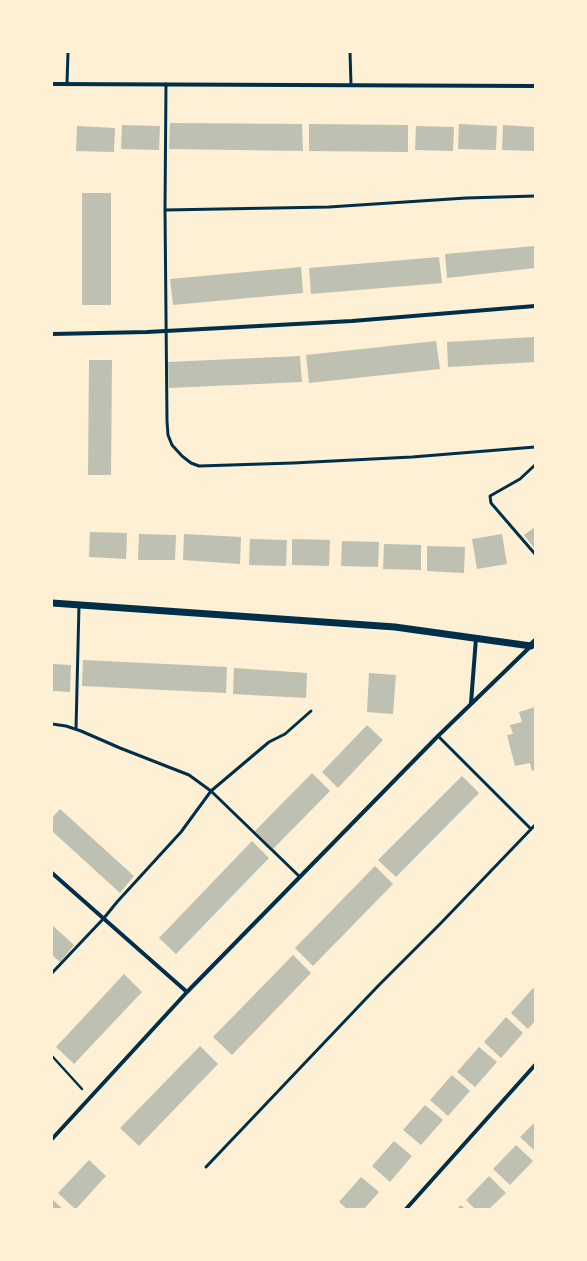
<!DOCTYPE html>
<style>
body{margin:0}
#map{position:relative;width:587px;height:1261px;overflow:hidden;background:#fdf0d5;font-family:Montserrat,sans-serif}
canvas{display:block}
.frame{position:absolute;inset:0;border:53px solid #fdf0d5;pointer-events:none}
</style>
<div id="map">
<canvas width="587" height="1261"></canvas>
<div class="frame"></div>
</div>
<script>
const g = document.querySelector('canvas').getContext('2d');
g.lineJoin = 'round';
function paint(path, color) {
  g.fillStyle = color;
  g.fill(path, 'evenodd');
}
function toPath(rows) {
  const path = new Path2D();
  for (const r of rows) {
    path.moveTo(r[0], r[1]);
    for (let i = 2; i < r.length; i += 2) path.lineTo(r[i], r[i + 1]);
  }
  return path;
}
function strokePath(path, color, width, dash) {
  g.strokeStyle = color;
  g.lineWidth = width;
  g.lineCap = dash ? 'butt' : 'round';
  g.setLineDash(dash || []);
  g.stroke(path);
}
paint(toPath([
 [170,123,302,124,303,151,169,149],
 [309,124,408,125,408,152,309,151],
 [459,124,497,126,496,150,458,149],
 [122,125,160,126,159,150,121,149],
 [503,125,535,127,535,151,502,150],
 [77,126,115,128,114,152,76,151],
 [416,126,454,127,453,151,415,150],
 [82,193,111,193,111,305,82,305],
 [535,246,535,268,447,278,445,254],
 [439,257,442,283,311,294,309,268],
 [301,267,303,293,173,305,170,279],
 [535,337,535,362,448,367,447,342],
 [436,341,440,369,309,383,306,355],
 [300,356,302,382,169,388,168,362],
 [89,360,112,360,111,475,88,475],
 [535,527,535,549,524,535],
 [90,532,127,533,126,559,89,557],
 [139,534,176,535,175,560,138,560],
 [184,534,241,537,240,564,183,560],
 [502,534,507,564,477,569,472,539],
 [250,539,287,540,286,566,249,565],
 [292,539,330,540,329,566,292,565],
 [342,541,379,542,378,567,341,566],
 [384,544,421,545,421,570,383,569],
 [427,546,465,547,464,573,427,571],
 [83,660,227,667,226,693,82,686],
 [52,664,71,665,70,692,52,691],
 [234,668,307,673,306,698,233,694],
 [369,673,396,675,393,714,367,712],
 [535,707,535,770,532,771,530,763,515,766,507,735,513,734,510,725,522,722,519,712],
 [367,725,383,740,338,788,322,772],
 [312,773,330,791,273,849,255,831],
 [462,776,479,793,396,877,378,860],
 [60,809,134,876,120,893,52,831,52,818],
 [252,841,269,858,176,954,159,938],
 [375,866,393,884,313,966,295,948],
 [52,925,74,945,60,962,52,955],
 [293,955,311,973,232,1055,213,1037],
 [124,974,142,992,74,1064,56,1047],
 [533,988,535,990,535,1021,528,1029,511,1013],
 [506,1017,523,1033,501,1058,484,1042],
 [200,1046,218,1064,139,1146,120,1128],
 [479,1047,497,1062,475,1087,457,1072],
 [452,1075,470,1091,448,1116,430,1100],
 [425,1105,443,1120,421,1145,403,1130],
 [535,1122,535,1151,520,1137],
 [394,1141,412,1156,390,1182,372,1166],
 [516,1145,533,1161,510,1185,493,1169],
 [89,1160,106,1176,76,1209,75,1209,58,1193],
 [489,1176,506,1193,489,1209,475,1209,466,1200],
 [361,1177,379,1192,364,1209,347,1209,339,1202],
 [53,1200,63,1209,52,1209,52,1201],
 [461,1205,465,1209,457,1209]
]), '#bec0b2');
strokePath(toPath([
 [52,1056,82,1089]
]), '#003049', 2.5);
strokePath(toPath([
 [350,52,351,85],
 [67,84,68,52],
 [166,84,165,210,329,207,466,198,535,196],
 [165,210,167,421,168,435,172,445,182,456,191,463,199,466,293,463,412,457,535,447],
 [535,465,520,479,490,496,491,503,535,554],
 [52,724,66,726,81,731,120,748,189,775,211,791,300,877],
 [76,729,79,605],
 [438,736,531,829],
 [52,973,104,918,117,902,181,832,211,791,269,742,285,734,311,711],
 [206,1167,378,986,441,923,535,825]
]), '#003049', 3);
strokePath(toPath([
 [52,84,535,86],
 [52,334,147,332,352,321,535,306],
 [471,703,476,638],
 [52,873,187,992],
 [52,1139,187,992,438,736,531,646],
 [406,1209,535,1065]
]), '#003049', 4);
strokePath(toPath([
 [52,603,395,627,531,646,535,642]
]), '#003049', 7);
</script>
